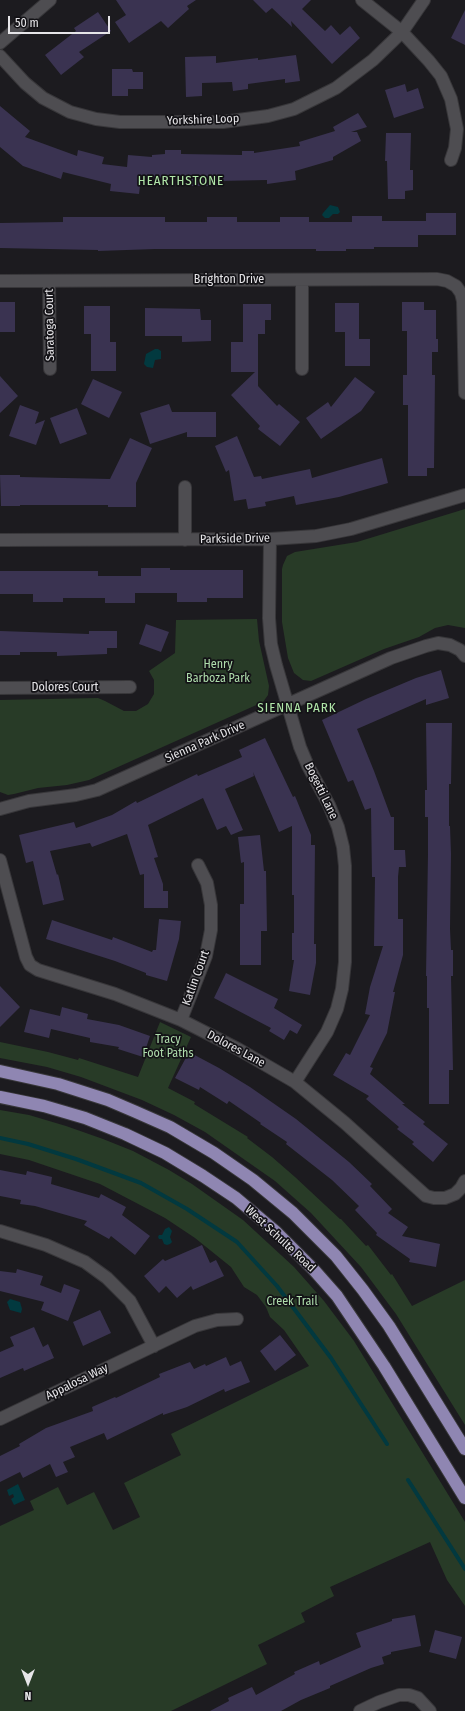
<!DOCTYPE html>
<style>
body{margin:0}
#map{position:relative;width:465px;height:1711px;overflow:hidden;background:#1c1b1f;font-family:"Fira Sans Condensed",sans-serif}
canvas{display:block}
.north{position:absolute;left:8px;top:1663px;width:40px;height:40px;-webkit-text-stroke:3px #131216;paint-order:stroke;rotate:180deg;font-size:11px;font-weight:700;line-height:16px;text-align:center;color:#e6e5e8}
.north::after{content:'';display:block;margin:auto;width:14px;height:18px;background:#e6e5e8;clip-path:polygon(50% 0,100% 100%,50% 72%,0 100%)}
.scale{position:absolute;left:8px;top:16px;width:102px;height:18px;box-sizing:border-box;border:2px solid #e6e5e8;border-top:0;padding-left:5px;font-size:12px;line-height:14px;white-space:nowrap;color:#e6e5e8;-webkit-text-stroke:3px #131216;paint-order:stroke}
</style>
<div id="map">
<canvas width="465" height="1711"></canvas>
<div class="north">N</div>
<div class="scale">50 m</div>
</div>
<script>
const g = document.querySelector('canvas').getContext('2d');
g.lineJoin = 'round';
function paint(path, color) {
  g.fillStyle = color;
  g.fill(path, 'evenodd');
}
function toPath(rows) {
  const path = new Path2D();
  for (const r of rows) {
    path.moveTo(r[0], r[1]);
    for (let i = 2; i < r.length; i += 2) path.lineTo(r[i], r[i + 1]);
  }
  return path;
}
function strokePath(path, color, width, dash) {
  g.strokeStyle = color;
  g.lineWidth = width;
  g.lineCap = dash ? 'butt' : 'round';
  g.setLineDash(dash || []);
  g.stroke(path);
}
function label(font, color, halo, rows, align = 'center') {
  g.font = font + ' "Fira Sans Condensed",sans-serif';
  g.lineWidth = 3.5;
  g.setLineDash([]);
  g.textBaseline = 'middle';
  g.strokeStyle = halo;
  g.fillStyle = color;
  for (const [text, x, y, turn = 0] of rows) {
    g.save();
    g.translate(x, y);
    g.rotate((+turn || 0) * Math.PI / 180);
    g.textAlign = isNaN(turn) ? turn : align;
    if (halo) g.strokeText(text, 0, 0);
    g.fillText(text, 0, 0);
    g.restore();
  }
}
paint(toPath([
 [465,509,465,628,448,625,435,628,419,637,384,649,311,681,303,680,294,673,288,658,282,622,282,569,283,565,287,556,295,552,357,542],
 [257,619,259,641,269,686,268,695,263,702,89,780,67,785,38,788,14,794,8,795,0,792,0,700,98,698,105,701,124,711,136,711,148,704,154,694,154,680,149,671,175,653,176,620],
 [160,1022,191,1037,168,1088,195,1102,194,1104,248,1137,247,1138,272,1157,295,1177,340,1219,341,1219,366,1246,368,1245,391,1275,392,1274,412,1306,465,1280,465,1425,396,1314,361,1267,311,1213,275,1181,205,1132,174,1115,142,1100,81,1077,47,1067,0,1058,0,1042,48,1052,78,1060,79,1058,138,1077],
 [0,1110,29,1115,66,1126,103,1139,133,1151,169,1170,192,1184,243,1220,294,1267,324,1301,354,1341,465,1522,465,1606,447,1580,430,1542,330,1587,334,1596,301,1613,305,1622,258,1645,267,1664,171,1711,0,1711,0,1526,34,1510,30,1501,58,1487,67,1505,94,1492,113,1530,140,1517,124,1483,181,1455,171,1434,309,1366,284,1330,270,1317,266,1307,257,1295,244,1287,231,1267,195,1238,165,1218,100,1184,29,1160,0,1154]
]), '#283b27');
paint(toPath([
 [330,205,338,207,340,212,338,214,333,214,329,218,325,218,322,215,323,213],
 [155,349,158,349,161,351,161,359,155,360,153,368,147,367,144,364,146,354],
 [169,1227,172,1231,170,1237,172,1242,170,1244,167,1245,164,1244,162,1239,159,1239,158,1237,159,1235,162,1235,165,1229],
 [10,1299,20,1302,22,1309,21,1313,10,1310,7,1302],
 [18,1484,25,1500,14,1505,11,1499,14,1497,13,1494,9,1496,7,1490]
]), '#02393f');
strokePath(toPath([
 [0,1138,28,1144,76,1159,141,1183,187,1209,237,1242,277,1286,331,1358,387,1444],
 [408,1480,465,1569]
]), '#02393f', 4);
paint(toPath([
 [116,0,196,0,187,6,189,9,168,28,161,21,129,43,115,22,126,15],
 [253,0,311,0,302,9,325,31,331,25,340,35,350,26,360,38,332,64,291,21,292,27,272,8,266,13],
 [465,10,465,45,451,38],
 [98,12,111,31,79,52,84,57,61,75,45,55,76,31,74,28],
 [296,55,300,81,285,83,285,79,248,84,248,89,233,91,232,82,202,83,202,96,186,97,185,57,216,56,216,63,258,58,258,60],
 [112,69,132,69,133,72,143,72,143,89,128,89,128,96,112,96],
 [405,84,407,92,418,88,424,108,394,118,385,90],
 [0,106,30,131,25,137,77,156,78,150,104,157,102,164,127,167,128,155,152,157,152,155,165,154,165,150,181,150,181,154,242,155,242,151,254,151,254,153,300,146,299,142,335,131,333,127,358,113,367,127,351,132,357,132,361,141,333,157,333,160,295,171,296,180,267,184,267,180,219,181,219,186,189,186,188,177,141,178,139,194,110,191,111,184,63,172,61,179,23,166,0,147],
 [386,133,411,133,410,170,413,170,413,190,405,191,405,199,388,199,387,161,385,161],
 [426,213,456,213,456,235,418,235,418,247,374,247,374,249,346,249,346,251,316,251,316,249,155,249,98,251,98,250,0,248,0,223,63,222,63,217,165,217,165,222,207,222,207,217,237,217,237,222,280,222,280,217,309,217,309,222,352,222,352,216,382,216,382,221,426,221],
 [0,302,15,302,15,332,0,332],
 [402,302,424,302,424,310,436,310,436,339,438,339,438,352,432,352,432,375,435,375,434,468,427,468,427,476,408,476,408,405,403,405,403,375,407,375,407,331,402,331],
 [335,303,359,303,359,339,370,339,370,366,345,366,345,332,335,332],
 [243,304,271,304,271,320,265,320,265,334,258,334,258,386,277,406,279,404,300,422,280,446,258,429,260,426,231,395,255,372,231,372,231,342,243,342],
 [84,306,110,306,110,342,116,342,116,371,91,371,91,334,84,334],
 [145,308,200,309,201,320,211,320,211,341,182,342,182,336,145,336],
 [0,376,18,396,0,413],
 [355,377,375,392,361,411,321,439,306,418,328,402,331,407],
 [93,379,122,392,109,418,81,404],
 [169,404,172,412,216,412,216,437,187,437,187,432,150,444,140,413],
 [20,405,39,412,35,424,45,420,36,445,9,436],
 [77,408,87,434,60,444,50,418],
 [237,436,254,477,261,476,262,479,310,469,312,478,382,458,388,483,339,497,296,505,294,496,265,502,266,506,248,509,246,499,234,501,229,470,226,472,215,446],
 [130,438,152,448,136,483,136,507,108,507,108,505,20,505,20,506,1,506,0,475,20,475,20,477,110,479],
 [141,568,170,568,170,570,243,570,243,598,207,598,207,602,177,602,177,593,135,593,135,603,105,603,105,598,63,598,63,602,33,602,33,594,0,594,0,571,98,571,98,576,141,576],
 [146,624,169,632,161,652,139,644],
 [0,631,89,634,89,631,117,631,117,648,107,648,107,654,57,656,57,652,20,652,20,655,0,655],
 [441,670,449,698,426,705,426,699,357,729,374,771,391,817,394,817,394,850,405,850,406,867,399,867,398,877,398,919,403,919,403,955,393,992,395,992,387,1033,370,1067,373,1068,370,1074,405,1104,402,1104,425,1122,423,1124,448,1144,433,1162,412,1144,414,1142,397,1129,399,1127,366,1099,369,1096,333,1075,346,1053,350,1055,370,1015,365,1014,370,987,383,946,374,946,375,877,372,877,371,808,365,810,353,780,348,782,322,720,366,699,416,678],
 [426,723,452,723,451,784,449,784,449,826,450,826,451,854,450,929,451,950,453,950,453,976,451,976,453,1070,449,1070,449,1104,429,1104,429,1008,427,1008,427,976,426,976,428,854,428,817,425,817,425,790,427,790],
 [265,738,293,797,295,796,311,835,311,845,315,845,314,944,316,944,316,963,310,995,289,991,294,960,292,960,292,933,294,933,294,895,292,895,292,826,279,832,253,772,254,776,225,789,243,830,231,835,226,826,217,830,203,798,148,825,158,857,154,858,163,884,163,891,168,891,168,908,144,908,144,874,140,875,127,834,92,847,90,843,50,851,57,875,58,874,64,900,43,905,33,861,26,863,19,835,74,822,76,828,112,815,136,801,137,803,197,774,198,776,242,757,239,750],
 [260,835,264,871,266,871,267,931,261,931,261,965,240,965,240,904,244,904,244,862,241,863,238,837],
 [159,919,181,921,179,939,167,981,146,975,146,973,115,961,46,939,52,920,112,940,113,937,152,952,153,950,156,950],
 [226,973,278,999,274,1008,302,1025,297,1034,290,1030,284,1040,269,1031,271,1028,214,998],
 [0,986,20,1007,0,1027],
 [62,1007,88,1014,87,1019,119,1025,150,1036,143,1057,118,1049,119,1047,90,1042,90,1038,51,1029,49,1038,24,1032,30,1009,60,1016],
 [189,1052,219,1068,250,1087,296,1119,349,1162,372,1184,370,1186,392,1209,388,1213,408,1227,402,1236,440,1244,436,1267,409,1262,410,1259,376,1235,377,1233,355,1210,359,1206,332,1180,286,1144,287,1142,260,1124,261,1123,229,1101,227,1104,200,1087,199,1090,175,1078],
 [0,1170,26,1175,27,1171,52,1177,51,1184,99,1198,101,1194,126,1207,122,1215,150,1236,135,1255,111,1236,109,1239,84,1225,87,1221,35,1206,20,1204,21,1200,0,1196],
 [202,1245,210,1263,216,1260,224,1276,193,1290,191,1286,177,1298,166,1286,159,1293,144,1276,163,1259,165,1261],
 [17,1269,43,1276,40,1285,61,1293,64,1284,80,1290,68,1321,41,1310,44,1302,0,1291,0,1271,16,1273],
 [100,1310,111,1333,83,1346,73,1322],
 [34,1327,43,1347,48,1344,54,1358,24,1371,23,1368,0,1378,0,1352,14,1346,10,1337],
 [280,1335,296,1355,275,1371,260,1351],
 [226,1357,230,1366,241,1361,250,1382,225,1392,224,1389,187,1407,163,1415,163,1413,107,1440,104,1433,70,1447,75,1457,63,1462,68,1472,56,1477,50,1464,23,1478,20,1472,0,1482,0,1456,20,1446,19,1444,46,1428,93,1411,92,1407,115,1397,116,1398,160,1377,159,1374,190,1362,194,1369,205,1364,206,1366],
 [415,1615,421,1646,391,1652,391,1654,382,1657,384,1664,371,1668,330,1686,330,1688,301,1700,281,1711,210,1711,229,1701,228,1698,252,1687,256,1695,295,1674,294,1672,319,1661,320,1665,361,1647,356,1633,392,1621,392,1619],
 [435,1630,462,1637,456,1659,429,1652]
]), '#3a3351');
const minor = toPath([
 [362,0,402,32,429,61,441,76,451,99,457,129,455,148,451,160],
 [0,43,50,0],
 [0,56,25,83,43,98,70,112,96,119,120,122,223,122,268,116,294,109,336,88,373,60,402,32,424,0],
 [302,280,302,369],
 [0,281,437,279,447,281,456,286,461,293,463,301,465,393],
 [49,281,50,369],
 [185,487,185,540],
 [270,539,269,618,271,644,276,665,300,747,308,766,329,805,338,827,343,847,345,866,345,962,342,989,337,1009,327,1032,295,1082],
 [0,540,270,539,316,536,351,529,465,495],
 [0,688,130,687],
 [0,809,29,801,76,795,97,790,391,658,426,646,438,643,450,645,460,650,465,656],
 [0,860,26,957,30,965,38,970,115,994,181,1020,238,1049,295,1082,345,1123,426,1196,434,1198,445,1198,455,1194,461,1188,465,1181],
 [181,1020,206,956,211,930,211,905,207,883,198,865],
 [0,1231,46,1245,85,1262,107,1278,130,1301,154,1346],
 [0,1419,195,1326,217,1320,237,1319],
 [360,1711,379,1702,399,1695,409,1695,418,1698,430,1711]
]);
const major = toPath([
 [0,1071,58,1084,108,1100,136,1112,170,1127,214,1153,253,1180,293,1213,336,1256,363,1290,389,1326,465,1449],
 [0,1097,44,1106,85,1118,125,1134,165,1153,203,1176,236,1198,275,1231,314,1270,337,1296,384,1366,465,1498]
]);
strokePath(minor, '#38373a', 14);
strokePath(major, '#38373a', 14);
strokePath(minor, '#4e4d51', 12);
strokePath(major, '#8f86b2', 12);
label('12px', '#e6e5e8', '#131216', [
 ["Yorkshire Loop",203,120,-2],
 ["Brighton Drive",229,280],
 ["Saratoga Court",50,325,-91],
 ["Parkside Drive",235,539,-1],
 ["Dolores Court",65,688],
 ["Sienna Park Drive",205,742,-24],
 ["Bogetti Lane",321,791,64],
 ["Katlin Court",196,978,-70],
 ["Dolores Lane",236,1049,28],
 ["West Schulte Road",280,1239,43],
 ["Appalosa Way",77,1382,-26]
]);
label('12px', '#afddac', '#131216', [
 ["Henry",218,665],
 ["Barboza Park",218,679],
 ["Tracy",168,1040],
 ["Foot Paths",168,1054],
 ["Creek Trail",292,1302]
]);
g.letterSpacing = '1px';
label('13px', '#b1e7a9', '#131216', [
 ["HEARTHSTONE",181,181],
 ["SIENNA PARK",297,708]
]);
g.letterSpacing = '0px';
</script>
